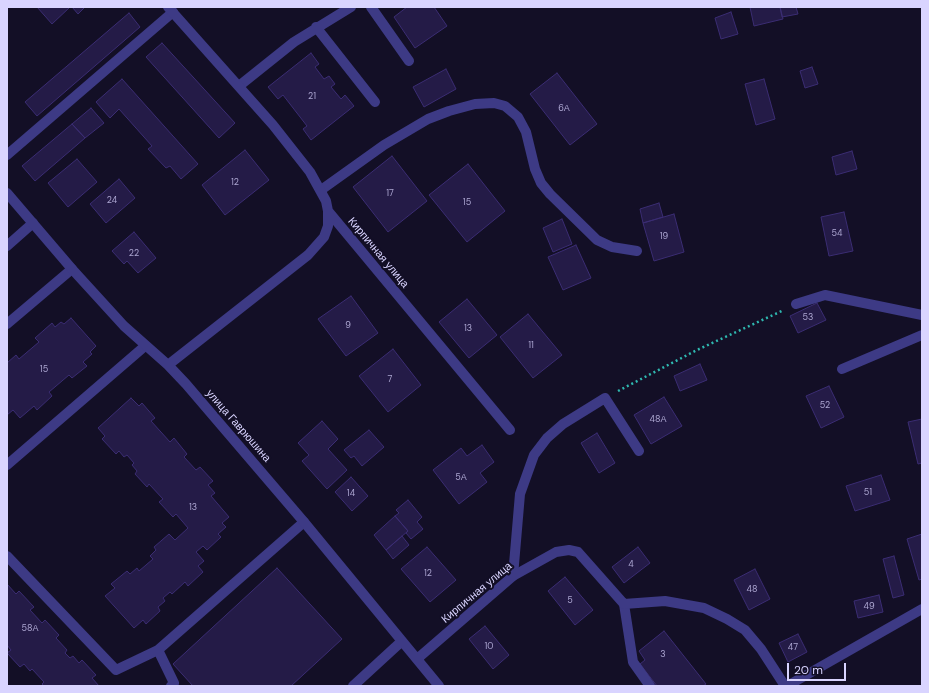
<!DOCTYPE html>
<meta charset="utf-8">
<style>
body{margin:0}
#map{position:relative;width:929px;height:693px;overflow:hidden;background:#130f26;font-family:"DM Sans",sans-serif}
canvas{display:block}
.frame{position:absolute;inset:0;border:8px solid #d9d4ff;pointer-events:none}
.scale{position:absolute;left:787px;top:663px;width:59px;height:18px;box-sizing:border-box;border:2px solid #d9d4ff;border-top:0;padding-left:5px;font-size:12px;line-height:14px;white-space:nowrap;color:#d9d4ff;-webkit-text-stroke:3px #130f26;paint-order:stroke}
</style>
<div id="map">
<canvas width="929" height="693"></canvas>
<div class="frame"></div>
<div class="scale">20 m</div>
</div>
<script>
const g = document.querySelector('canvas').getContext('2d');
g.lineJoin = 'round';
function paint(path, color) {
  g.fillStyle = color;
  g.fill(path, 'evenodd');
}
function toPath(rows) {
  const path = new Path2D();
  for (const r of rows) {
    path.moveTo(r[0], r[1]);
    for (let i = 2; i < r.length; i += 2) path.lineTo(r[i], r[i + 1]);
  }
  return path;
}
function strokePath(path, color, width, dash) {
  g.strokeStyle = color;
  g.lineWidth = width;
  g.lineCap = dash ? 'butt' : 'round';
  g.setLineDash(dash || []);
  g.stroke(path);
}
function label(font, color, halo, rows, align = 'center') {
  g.font = font + ' "DM Sans",sans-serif';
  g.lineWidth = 4;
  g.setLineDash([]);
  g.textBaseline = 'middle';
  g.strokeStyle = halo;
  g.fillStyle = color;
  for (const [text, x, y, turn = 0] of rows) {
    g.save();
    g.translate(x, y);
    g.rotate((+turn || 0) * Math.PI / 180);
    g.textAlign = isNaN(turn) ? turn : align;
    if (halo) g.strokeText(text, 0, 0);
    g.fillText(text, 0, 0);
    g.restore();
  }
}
const building = toPath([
 [37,7,70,7,52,24,37,7],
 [72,7,85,7,78,14,72,7],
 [407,7,434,7,447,26,415,48,394,17,407,7],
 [750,7,780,7,783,19,754,26,750,7],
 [780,7,796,7,798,14,782,17,780,7],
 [731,12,738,34,721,39,715,18,731,12],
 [129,13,140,27,37,116,25,102,129,13],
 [162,43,235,123,219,138,146,57,162,43],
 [311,53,319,64,315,67,324,79,329,76,335,84,331,87,341,99,345,95,354,106,311,140,303,129,307,126,283,95,278,99,268,87,311,53],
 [812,67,818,84,805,88,800,71,812,67],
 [446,69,456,89,424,107,413,87,446,69],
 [557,73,597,124,570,145,530,94,557,73],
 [122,79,198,164,181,179,170,166,166,168,148,149,152,146,119,109,110,118,96,102,122,79],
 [764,79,775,119,756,125,745,84,764,79],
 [91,108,104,123,85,138,72,124,91,108],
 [72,124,85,138,35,181,22,166,72,124],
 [245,150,269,180,225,215,202,185,245,150],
 [852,151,857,169,836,175,832,157,852,151],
 [392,156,427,201,388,232,353,187,392,156],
 [77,159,97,182,68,207,48,183,77,159],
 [468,164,505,211,467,242,429,195,468,164],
 [119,179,135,198,106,223,90,204,119,179],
 [659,203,663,217,643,223,640,209,659,203],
 [844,212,853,251,829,256,821,217,844,212],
 [674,214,684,252,654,261,643,223,674,214],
 [562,219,572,244,553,252,543,228,562,219],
 [134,232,156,258,138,273,127,261,124,264,112,251,134,232],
 [576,245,591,278,563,290,548,257,576,245],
 [351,296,378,333,346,356,318,319,351,296],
 [467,299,497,335,469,358,439,322,467,299],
 [817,303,826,320,798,333,790,316,817,303],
 [528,314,562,355,533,378,500,337,528,314],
 [71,318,96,346,90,352,92,354,83,362,87,366,72,378,69,375,49,392,52,396,37,410,34,406,20,418,13,410,7,415,7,363,16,355,19,359,39,342,35,338,52,323,55,327,61,322,64,324,71,318],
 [393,349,421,385,388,412,359,376,393,349],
 [700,364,707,380,680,391,674,376,700,364],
 [829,386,844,417,821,428,806,396,829,386],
 [664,397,682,426,651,444,634,415,664,397],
 [131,398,139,406,142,403,155,418,151,421,170,442,174,438,187,454,184,457,196,470,200,467,213,481,208,485,215,493,211,496,229,517,222,523,226,527,218,534,221,537,207,550,203,546,196,552,204,561,198,566,203,572,188,586,185,582,172,594,170,592,163,598,165,601,158,607,160,611,146,624,143,620,134,628,105,596,115,588,111,584,127,571,130,574,137,568,139,571,153,559,150,556,156,550,154,547,169,534,175,540,188,528,176,514,173,517,159,502,163,499,149,484,147,487,135,474,137,471,132,465,134,463,127,455,124,457,119,451,116,454,102,439,105,436,98,428,131,398],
 [922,419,922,463,918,464,908,422,922,419],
 [322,421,338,439,328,449,347,470,327,489,302,461,309,455,298,443,322,421],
 [369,430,384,447,362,466,354,456,351,458,344,450,369,430],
 [597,433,615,463,599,473,581,443,597,433],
 [482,445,494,462,480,473,487,482,459,504,433,470,461,448,467,456,482,445],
 [881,475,890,500,855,511,846,486,881,475],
 [351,477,368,496,352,511,335,492,351,477],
 [408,500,422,517,417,522,423,529,411,539,406,533,408,531,395,516,399,513,396,510,408,500],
 [395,516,408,531,386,550,374,535,395,516],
 [922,534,922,579,919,580,907,539,922,534],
 [402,536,409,545,393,559,386,550,402,536],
 [427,547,456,580,430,602,401,569,427,547],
 [638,547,650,563,624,583,612,567,638,547],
 [894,556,904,595,893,598,883,559,894,556],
 [277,568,342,639,291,686,193,686,173,664,277,568],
 [755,569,770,599,749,610,734,580,755,569],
 [565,577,593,610,575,625,548,591,565,577],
 [7,584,16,594,19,591,34,607,30,610,42,623,45,620,59,635,56,638,67,650,65,653,70,658,73,656,79,663,82,660,96,675,92,678,99,686,44,686,42,684,44,682,32,669,30,671,24,664,20,667,7,653,11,650,7,645,7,584],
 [879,595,883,612,858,618,854,601,879,595],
 [485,626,509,655,493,669,469,639,485,626],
 [664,631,706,684,703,686,657,686,640,664,645,660,639,651,664,631],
 [798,634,807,652,788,662,779,643,798,634]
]);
paint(building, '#241b47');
strokePath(building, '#3b2d73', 1);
strokePath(toPath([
 [618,391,697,350,784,310]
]), '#2fb8b0', 2.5, [2, 3]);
strokePath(toPath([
 [371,7,409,61],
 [316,27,375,102],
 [239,86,294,42,351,7],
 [7,155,173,12],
 [321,190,384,145,428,119,449,111,475,104,494,103,505,106,518,117,526,132,535,169,541,183,550,194,597,240,612,247,637,251],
 [7,246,33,223],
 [796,304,825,295,922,315],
 [7,324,72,269],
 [842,369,922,335],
 [7,465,145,346],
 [7,556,116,670,158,650,304,522],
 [513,576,520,494,534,455,547,438,563,424,605,398,639,451],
 [624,604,633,662,650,686],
 [158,650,174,683,171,686],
 [787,686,922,609]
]), '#3d3a85', 10);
strokePath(toPath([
 [168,7,273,125,310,172,326,201,328,211,510,430],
 [7,193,72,269,124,326,168,365,186,384,304,522,439,686],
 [168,365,308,255,324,237,328,226,328,211],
 [417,659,513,576,556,552,569,550,578,552,624,604,665,601,704,608,727,619,745,630,761,649,785,686],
 [353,686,402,641]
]), '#3d3a85', 10);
label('9px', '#aca6d1', null, [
 ["21",312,97],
 ["6А",564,109],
 ["12",235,183],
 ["17",390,194],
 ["24",112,201],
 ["15",467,203],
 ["54",837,234],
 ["19",664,237],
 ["22",134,254],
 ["53",808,318],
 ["9",348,326],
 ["13",468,329],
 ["11",531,346],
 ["15",44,370],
 ["7",390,380],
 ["52",825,406],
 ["48А",658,420],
 ["5А",461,478],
 ["51",868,493],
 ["14",351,494],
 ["13",193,508],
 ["4",631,565],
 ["12",428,574],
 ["48",752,590],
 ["5",570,601],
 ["49",869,607],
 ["58А",30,629],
 ["10",489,647],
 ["47",793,648],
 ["3",663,655]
]);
label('11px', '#d9d4ff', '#130f26', [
 ["Кирпичная улица",378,253,50],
 ["улица Гаврюшина",238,426,49],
 ["Кирпичная улица",477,593,-40]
]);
</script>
